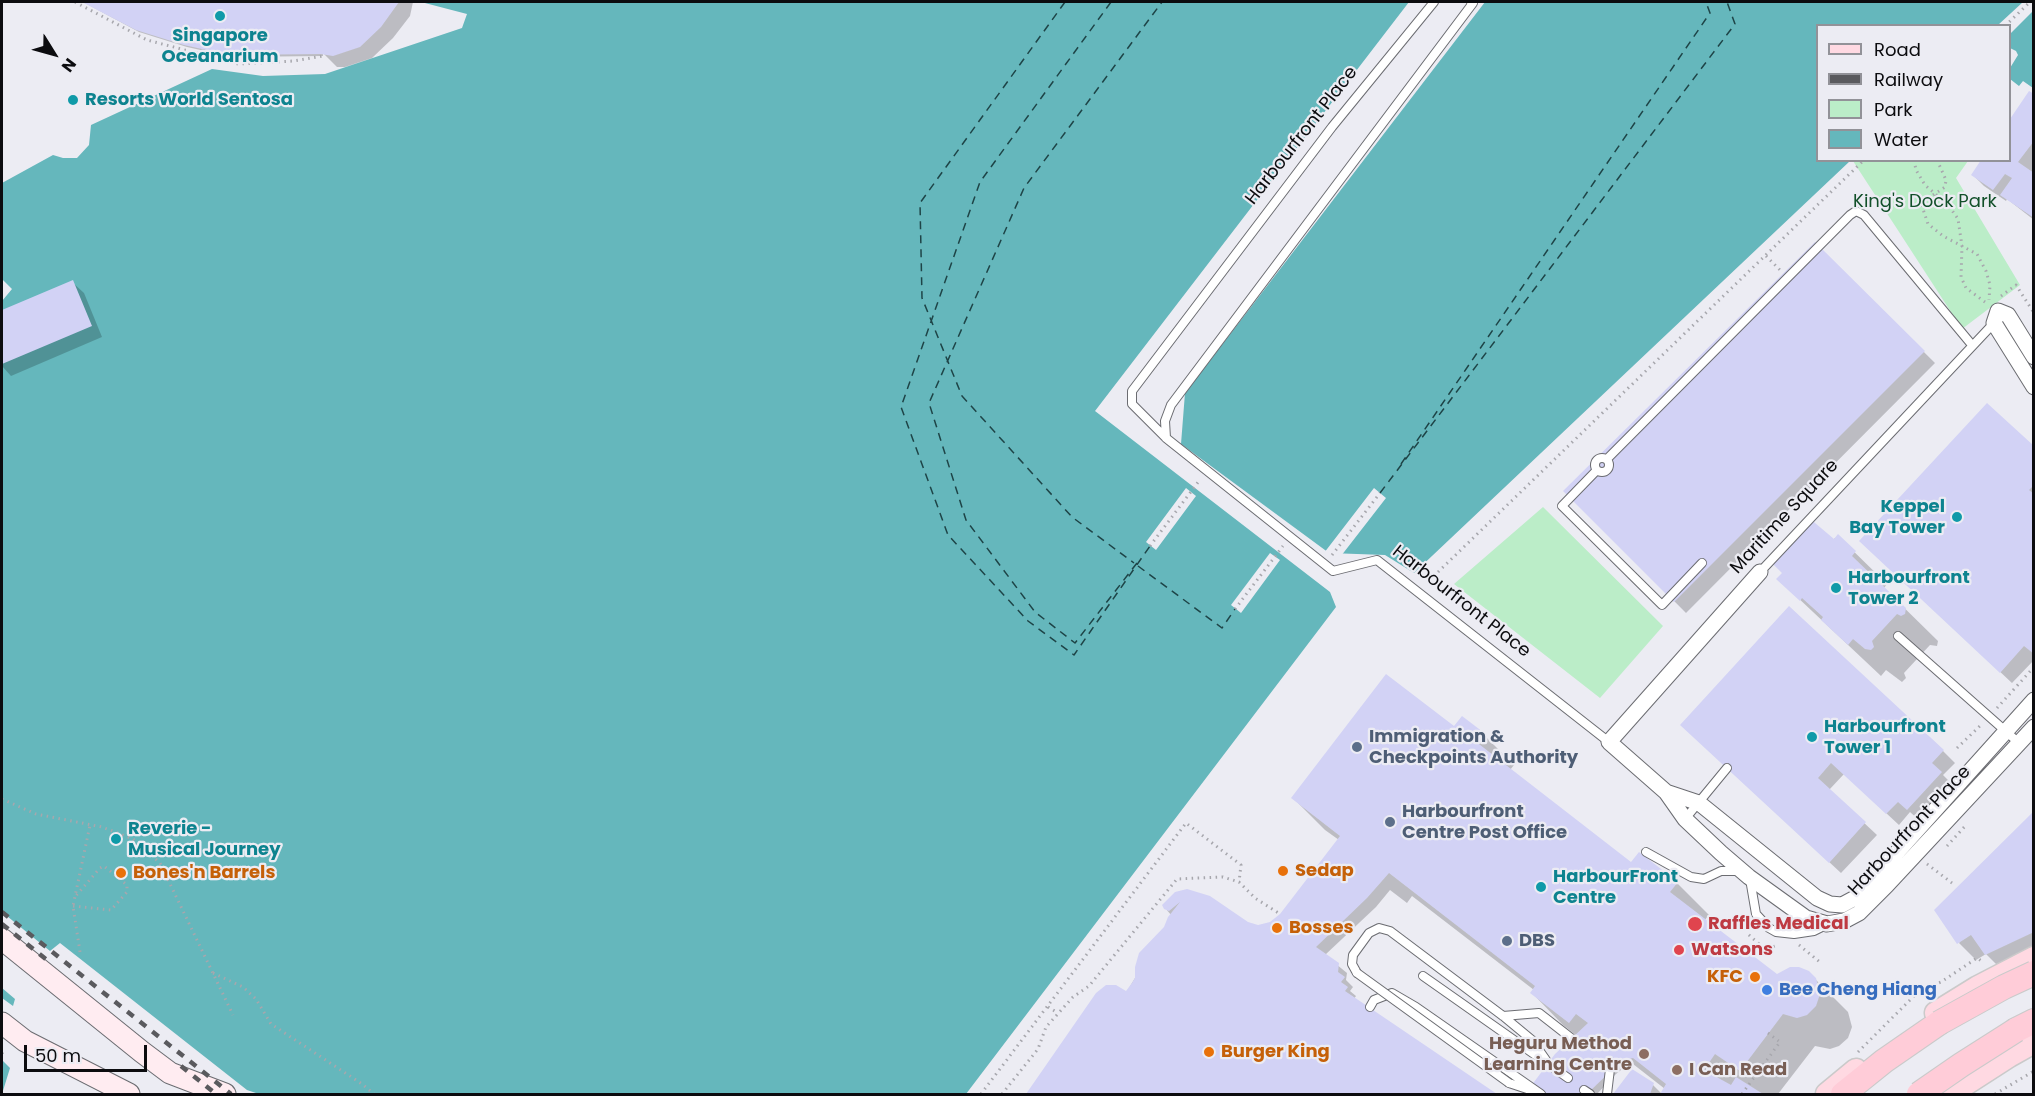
<!DOCTYPE html>
<style>
body{margin:0}
#map{position:relative;width:2035px;height:1096px;overflow:hidden;background:#ececf3;font-family:Poppins,sans-serif}
canvas{display:block}
.frame{position:absolute;inset:0;border:3px solid #0c0c0f;pointer-events:none}
.legend{position:absolute;left:1816px;top:24px;width:195px;height:138px;box-sizing:border-box;background:#ececf3;border:2px solid #929298;margin:0;padding:8px 10px;list-style:none;font-size:18px;color:#0c0c0f}
.legend li{display:flex;align-items:center;gap:12px;height:30px}
.legend b{width:30px;border:2px solid #929298}
.north{position:absolute;left:24px;top:24px;width:60px;height:60px;-webkit-text-stroke:4px #ececf3;paint-order:stroke;rotate:127deg;font-size:16px;font-weight:700;line-height:24px;text-align:center;color:#0c0c0f}
.north::after{content:'';display:block;margin:auto;width:21px;height:27px;background:#0c0c0f;clip-path:polygon(50% 0,100% 100%,50% 72%,0 100%)}
.scale{position:absolute;left:24px;top:1045px;width:123px;height:27px;box-sizing:border-box;border:3px solid #0c0c0f;border-top:0;padding-left:8px;font-size:18px;line-height:21px;white-space:nowrap;color:#0c0c0f;-webkit-text-stroke:4px #ececf3;paint-order:stroke}
</style>
<div id="map">
<canvas width="2035" height="1096"></canvas>
<div class="frame"></div>
<ul class="legend">
<li><b style="height:8px;background:#ffd9e2"></b>Road</li>
<li><b style="height:8px;background:#5a5a5e"></b>Railway</li>
<li><b style="height:16px;background:#bbedc8"></b>Park</li>
<li><b style="height:16px;background:#65b7bc"></b>Water</li>
</ul>
<div class="north">N</div>
<div class="scale">50 m</div>
</div>
<script>
const g = document.querySelector('canvas').getContext('2d');
g.lineJoin = 'round';
function paint(path, color) {
  g.fillStyle = color;
  g.fill(path, 'evenodd');
}
function toPath(rows) {
  const path = new Path2D();
  for (const r of rows) {
    if (r.length === 3) {
      path.moveTo(r[0] + r[2], r[1]);
      path.arc(r[0], r[1], r[2], 0, 2 * Math.PI);
      continue;
    }
    path.moveTo(r[0], r[1]);
    for (let i = 2; i < r.length; i += 2) path.lineTo(r[i], r[i + 1]);
  }
  return path;
}
function strokePath(path, color, width, dash) {
  g.strokeStyle = color;
  g.lineWidth = width;
  g.lineCap = dash ? 'butt' : 'round';
  g.setLineDash(dash || []);
  g.stroke(path);
}
function label(font, color, halo, rows, align = 'center') {
  g.font = font + ' Poppins,sans-serif';
  g.lineWidth = 4.5;
  g.setLineDash([]);
  g.textBaseline = 'middle';
  g.strokeStyle = halo;
  g.fillStyle = color;
  for (const [text, x, y, turn = 0] of rows) {
    g.save();
    g.translate(x, y);
    g.rotate((+turn || 0) * Math.PI / 180);
    g.textAlign = isNaN(turn) ? turn : align;
    if (halo) g.strokeText(text, 0, 0);
    g.fillText(text, 0, 0);
    g.restore();
  }
}
paint(toPath([
 [1853,161,1968,161,1956,178,2020,285,1962,329],
 [1543,507,1663,626,1600,698,1454,584]
]), '#bbedc8');
paint(toPath([
 [421,2,1409,2,1095,411,1330,592,1336,607,966,1094,2,1094,2,301,12,289,2,279,2,183,53,155,63,158,77,158,89,145,91,125,212,69,263,76,325,74,462,28,467,14],
 [1485,2,2033,2,2033,88,2023,81,2019,86,2010,79,2010,68,2018,55,2016,51,2010,48,2010,26,1818,26,1818,160,1850,161,1414,573,1385,555,1329,553,1181,444,1185,393]
]), '#65b7bc');
paint(toPath([
 [2023,2,2033,2,2033,11,2010,34,2010,26,1998,25],
 [1186,488,1196,496,1156,550,1146,542],
 [1374,488,1386,498,1341,556,1328,555,1324,553],
 [1270,553,1280,560,1241,613,1231,605],
 [2,912,50,951,60,943,247,1090,259,1094,2,1094,10,1068,2,1060,2,998,13,1006,15,999,2,988]
]), '#ececf3');
paint(toPath([
 [83,2,413,2,410,16,393,38,372,58,345,67,337,67,323,53,323,56,232,57,187,47,139,32],
 [2030,93,2034,96,2034,169,2031,173,2034,175,2034,220,2007,199,2006,201,1984,186,1973,175,2010,160,2010,122],
 [1815,244,1935,363,1686,613,1565,491],
 [72,282,84,293,102,337,11,376,2,366,2,311],
 [2034,448,2034,660,2012,683,1872,552],
 [1838,536,1887,584,1884,588,1938,641,1937,646,1930,645,1904,673,1906,678,1902,682,1886,670,1881,676,1778,579],
 [1454,728,1482,733,1514,765,1510,770,1631,864,1677,883,1709,915,1705,920,1777,976,1808,972,1848,1012,1852,1027,1848,1038,1839,1046,1830,1049,1815,1046,1778,1094,1615,1094,1632,1071,1653,1085,1662,1094,1665,1089,1633,1064,1626,1066,1616,1074,1597,1094,1527,1094,1556,1055,1577,1036,1563,1025,1532,993,1534,990,1412,896,1407,903,1390,890,1376,907,1325,955,1347,973,1346,980,1353,987,1350,991,1356,996,1354,999,1494,1094,1028,1094,1097,994,1126,993,1172,916,1165,908,1176,894,1247,924,1258,926,1270,923,1282,915,1339,840,1325,830,1293,798],
 [1693,736,1943,751,1955,763,1943,775,1953,785,1920,821,1910,812,1899,825,1844,774,1829,790,1877,835,1841,873],
 [2034,813,2034,957,2004,972,1986,954,1976,960,1959,943]
]), '#0003');
strokePath(toPath([
 [1065,2,920,203,922,298,962,396,1072,517,1134,563],
 [1111,2,980,182,901,407,948,535,1028,621,1074,655,1150,546],
 [1401,464,1710,13,1706,2],
 [1380,493,1735,24,1727,2],
 [1137,563,1075,643,1035,612,966,520,929,403,1024,188,1162,2],
 [1138,566,1222,628,1235,609]
]), '#1e4447', 1.5, [8, 6]);
paint(toPath([
 [82,2,399,2,381,27,360,47,333,56,321,54,229,55,184,45,136,30],
 [2029,91,2034,94,2034,141,2018,162,2034,173,2034,218,2000,195,2012,178,2005,174,1993,190,1971,175,1981,160,2010,160,2010,119],
 [1815,242,1925,351,1674,602,1563,491],
 [73,280,92,326,2,364,2,310],
 [1987,403,2034,446,2034,485,2029,490,2034,494,2034,654,2024,646,2000,673,1859,541],
 [1808,517,1834,539,1838,534,1856,551,1852,556,1906,608,1905,614,1901,616,1897,614,1872,641,1874,647,1871,650,1865,649,1853,639,1848,645,1821,620,1823,617,1802,598,1800,601,1776,579,1782,573,1770,561,1804,519],
 [1789,606,1944,750,1932,763,1942,772,1907,810,1898,802,1886,814,1831,763,1818,778,1866,822,1829,863,1680,725],
 [1386,674,1454,726,1462,716,1483,732,1475,741,1631,862,1639,852,1678,882,1670,892,1777,974,1790,967,1799,967,1809,971,1816,978,1820,994,1816,1006,1807,1015,1797,1018,1783,1014,1740,1071,1715,1054,1704,1070,1731,1085,1736,1077,1763,1094,1660,1094,1666,1084,1633,1058,1621,1061,1587,1094,1525,1094,1555,1054,1588,1023,1576,1014,1569,1023,1530,993,1535,986,1389,873,1367,898,1316,947,1339,963,1338,972,1345,977,1341,982,1348,987,1345,991,1497,1094,1026,1094,1096,993,1106,985,1116,985,1126,991,1132,983,1135,978,1135,967,1139,953,1164,927,1168,917,1180,902,1169,911,1164,909,1162,905,1175,892,1187,889,1210,896,1248,922,1258,925,1270,922,1280,914,1340,836,1291,798],
 [2034,811,2034,932,1985,955,1971,935,1957,944,1934,910],
 [1632,1069,1654,1083,1650,1094,1613,1094]
]), '#d2d2f5');
const service = toPath([
 [1434,2,1332,127,1132,391,1132,404,1166,438,1333,571,1377,560,1609,742],
 [1166,438,1165,421,1171,405,1473,3,1471,2],
 [1602,465,7],
 [1607,459,1850,215,1856,211,1864,215,1972,345],
 [1597,470,1562,506,1662,605,1702,563],
 [1760,572,1994,323],
 [1898,636,2019,743],
 [1685,819,1727,768],
 [1646,852,1691,877,1704,879,1721,871,1737,871],
 [1750,879,1756,914,1769,928,1776,932,1794,934,1814,931,1826,925],
 [1357,973,1352,964,1353,955,1369,933,1379,928,1390,931,1503,1016,1532,1040,1546,1060],
 [1423,976,1568,1078],
 [1370,1007,1374,1000,1392,993,1416,1007,1541,1094],
 [1503,1016,1539,1013,1571,1038],
 [1509,1083,1530,1090],
 [1584,1090,1590,1094],
 [1607,1094,1610,1069]
]);
const minor = toPath([
 [2034,357,2008,315,1998,311,1994,323,2034,387],
 [1760,572,1609,742,1666,792,1685,819,1721,853,1749,877,1806,918,1827,924,1844,921,1859,913,1887,885,2034,727],
 [1666,792,1699,803,1817,898,1830,904,1842,905,1855,898,1883,868,2034,700]
]);
const secondary = toPath([
 [2,939,142,1052,170,1073,225,1094],
 [2,1023,25,1041,129,1094]
]);
const primary = toPath([
 [1936,1013,1978,987,2034,958],
 [1827,1094,1856,1070],
 [1950,1094,2009,1056,2034,1042]
]);
const trunk = toPath([
 [2016,1030,2034,1021],
 [1843,1094,1884,1061,1939,1023]
]);
strokePath(service, '#6b6c71', 10);
strokePath(minor, '#6b6c71', 17);
strokePath(secondary, '#6b6c71', 23);
strokePath(primary, '#cacaca', 25);
strokePath(trunk, '#cacaca', 26);
strokePath(toPath([
 [75,2,147,40,238,64,294,61,323,56],
 [2005,26,2030,2],
 [1914,160,1916,170,1925,185,1949,206,1958,219,1962,246,1961,277,1966,288,1985,302],
 [1937,160,1946,180,1945,187,1921,203,1928,224,1943,236,1977,254,1986,271,1990,285,1989,300],
 [1766,256,1780,270],
 [2001,296,2016,285,2034,313],
 [1150,546,1199,481],
 [1332,555,1380,493],
 [1438,572,1864,160],
 [1235,609,1283,546],
 [1997,708,2034,667],
 [1957,748,1982,724],
 [2,799,36,814,102,827,133,839,160,863,233,1015],
 [1947,846,1967,824],
 [1927,864,1952,883],
 [73,906,111,910,127,892,127,885,104,866,100,868,74,898],
 [1750,924,1748,926,1748,934,1759,944,1766,949,1778,945],
 [1799,945,1821,963],
 [80,952,73,906,90,825],
 [213,973,243,987,256,999,271,1024,362,1084,374,1094],
 [1048,1007,1058,1013],
 [1858,1052,1919,991,1941,982,1977,958,1983,962],
 [2,1053,4,1056],
 [981,1094,1186,823,1241,865,1239,882],
 [1002,1094,1038,1049,1046,1027,1073,997,1089,986,1177,879,1223,877,1239,882,1255,898,1280,914],
 [1742,1094,1780,1042,1768,1033],
 [1995,1094,2034,1071]
]), '#a7a7ad', 3, [1.5, 4.5]);
strokePath(service, '#fff', 8);
strokePath(minor, '#fff', 15);
strokePath(secondary, '#ffecf1', 21);
strokePath(primary, '#ffd9e2', 22);
strokePath(trunk, '#ffccd8', 24);
strokePath(toPath([
 [2,912,231,1094],
 [2,924,47,960],
 [181,1066,216,1094]
]), '#5a5a5e', 4.5, [8, 8]);
const serviceBridge = toPath([
 [1357,973,1509,1083]
]);
const trunkBridge = toPath([
 [1939,1023,2004,987,2034,973],
 [1919,1094,1961,1065,2016,1030]
]);
strokePath(serviceBridge, '#6b6c71', 10, []);
strokePath(trunkBridge, '#cacaca', 26, []);
strokePath(serviceBridge, '#fff', 8);
strokePath(trunkBridge, '#ffccd8', 24);
for (const [x, y, r, color] of [
 [220,16,6,"#0f9aa8"],
 [73,100,6,"#0f9aa8"],
 [1957,517,6,"#0f9aa8"],
 [1836,588,6,"#0f9aa8"],
 [1812,737,6,"#0f9aa8"],
 [1357,747,6,"#5c6f8a"],
 [1390,822,6,"#5c6f8a"],
 [116,839,6,"#0f9aa8"],
 [1283,871,6,"#e8710a"],
 [121,873,6,"#e8710a"],
 [1541,887,6,"#0f9aa8"],
 [1695,924,8,"#e0444e"],
 [1277,928,6,"#e8710a"],
 [1507,941,6,"#5c6f8a"],
 [1679,950,6,"#e0444e"],
 [1755,977,6,"#e8710a"],
 [1767,990,6,"#3f7fe0"],
 [1209,1052,6,"#e8710a"],
 [1644,1054,6,"#8d6e63"],
 [1677,1070,6,"#8d6e63"]
]) {
  const dot = new Path2D();
  dot.arc(x, y, r, 0, 2 * Math.PI);
  g.fillStyle = color;
  g.fill(dot);
  strokePath(dot, '#ececf3', 2);
}
label('bold 18px', '#0d838f', '#ececf3', [
 ["Singapore",220,36,"center"],
 ["Oceanarium",220,57,"center"],
 ["Resorts World Sentosa",85,100],
 ["Keppel",1945,507,"right"],
 ["Bay Tower",1945,528,"right"],
 ["Harbourfront",1848,578],
 ["Tower 2",1848,599],
 ["Harbourfront",1824,727],
 ["Tower 1",1824,748],
 ["Reverie -",128,829],
 ["Musical Journey",128,850],
 ["HarbourFront",1553,877],
 ["Centre",1553,898]
], 'left');
label('18px', '#0c0c0f', '#ececf3', [
 ["Harbourfront Place",1302,136,-52],
 ["Maritime Square",1785,517,-47],
 ["Harbourfront Place",1461,602,38],
 ["Harbourfront Place",1910,831,-47]
]);
label('18px', '#12502a', '#ececf3', [
 ["King's Dock Park",1925,202]
]);
label('bold 18px', '#4e5e75', '#ececf3', [
 ["Immigration &",1369,737],
 ["Checkpoints Authority",1369,758],
 ["Harbourfront",1402,812],
 ["Centre Post Office",1402,833],
 ["DBS",1519,941]
], 'left');
label('bold 18px', '#c56008', '#ececf3', [
 ["Sedap",1295,871],
 ["Bones'n Barrels",133,873],
 ["Bosses",1289,928],
 ["KFC",1743,977,"right"],
 ["Burger King",1221,1052]
], 'left');
label('bold 18px', '#be3a42', '#ececf3', [
 ["Raffles Medical",1708,924],
 ["Watsons",1691,950]
], 'left');
label('bold 18px', '#366cbe', '#ececf3', [
 ["Bee Cheng Hiang",1779,990]
], 'left');
label('bold 18px', '#785e54', '#ececf3', [
 ["Heguru Method",1632,1044],
 ["Learning Centre",1632,1065],
 ["I Can Read",1689,1070,"left"]
], 'right');
</script>
